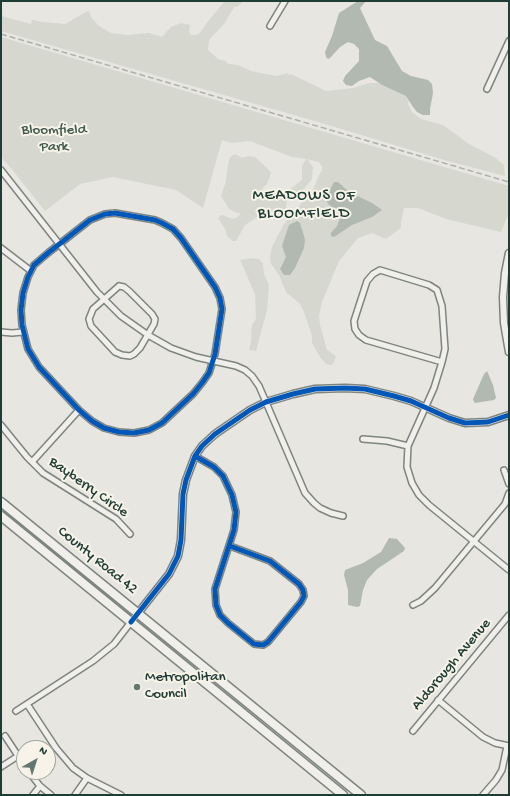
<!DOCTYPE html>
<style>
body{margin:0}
#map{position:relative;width:510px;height:796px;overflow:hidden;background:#e7e6e0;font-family:"Gochi Hand",sans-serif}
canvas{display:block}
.frame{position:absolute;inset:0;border:2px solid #1f3d34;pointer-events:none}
.north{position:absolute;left:16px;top:740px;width:40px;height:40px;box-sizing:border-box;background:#f7f3e8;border:1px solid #a1aaa0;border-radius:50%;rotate:39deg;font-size:11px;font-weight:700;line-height:16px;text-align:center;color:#1f3d34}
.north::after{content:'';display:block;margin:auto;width:14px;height:18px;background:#657870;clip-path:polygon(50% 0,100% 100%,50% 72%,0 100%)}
</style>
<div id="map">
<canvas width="510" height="796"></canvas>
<div class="frame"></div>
<div class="north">N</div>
</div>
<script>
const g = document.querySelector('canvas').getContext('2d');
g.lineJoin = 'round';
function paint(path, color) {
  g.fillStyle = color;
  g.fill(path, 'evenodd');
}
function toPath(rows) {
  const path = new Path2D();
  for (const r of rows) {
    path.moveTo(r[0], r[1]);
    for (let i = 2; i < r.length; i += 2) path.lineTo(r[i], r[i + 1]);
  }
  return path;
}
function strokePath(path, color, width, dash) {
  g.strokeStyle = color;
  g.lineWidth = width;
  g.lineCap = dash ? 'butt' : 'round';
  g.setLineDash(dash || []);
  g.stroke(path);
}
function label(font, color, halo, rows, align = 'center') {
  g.font = font + ' "Gochi Hand",sans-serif';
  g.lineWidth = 4;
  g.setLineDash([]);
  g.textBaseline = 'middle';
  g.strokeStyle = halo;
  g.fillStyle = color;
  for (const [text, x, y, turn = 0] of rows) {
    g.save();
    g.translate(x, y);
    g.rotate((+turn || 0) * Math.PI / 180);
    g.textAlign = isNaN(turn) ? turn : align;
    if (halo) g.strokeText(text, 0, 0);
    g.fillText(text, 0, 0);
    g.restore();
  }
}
paint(toPath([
 [225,1,241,1,242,3,237,7,234,7,224,24,209,40,208,50,218,59,226,61,228,64,238,65,251,71,276,76,289,73,287,76,291,74,326,91,353,88,369,83,378,83,406,96,409,102,408,104,412,112,421,119,443,125,469,144,494,157,504,165,505,176,444,160,318,122,1,31,1,16,31,24,32,20,34,20,42,22,65,24,84,13,89,11,91,17,99,26,111,33,127,35,149,33,162,37,171,27,181,23,190,25,189,32,191,35,195,35,199,34,209,20],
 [1,37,509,186,509,212,501,232,446,219,418,208,404,208,401,222,401,228,386,239,372,233,358,238,339,261,322,302,319,316,320,325,327,350,336,356,333,364,330,365,326,364,320,357,312,343,312,336,304,312,300,304,286,292,279,275,271,264,270,257,272,247,284,224,314,188,319,175,322,171,322,166,319,162,307,159,313,167,312,179,302,191,287,200,286,206,287,211,288,213,281,216,272,213,269,210,263,213,245,225,236,241,233,241,227,236,225,229,218,218,222,215,233,219,238,217,241,213,237,213,229,209,221,196,226,181,228,164,230,157,235,154,242,158,248,156,255,157,268,169,271,173,267,184,262,189,264,195,269,196,290,189,302,180,302,166,306,159,292,157,250,141,231,143,222,140,203,208,176,190,113,177,80,184,45,211,11,168,1,157],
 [251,258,259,259,263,264,264,274,269,285,267,310,256,351,249,350,251,342,252,325,256,319,255,294,240,260]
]), '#d6d8cf');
paint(toPath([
 [358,1,366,1,360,8,375,40,387,46,402,71,411,76,428,80,432,84,433,93,430,109,430,115,423,115,417,112,413,107,406,96,382,85,370,77,359,81,352,86,346,85,343,81,345,76,359,61,359,49,354,44,348,42,340,47,330,58,328,59,326,57,325,52,332,36,339,13],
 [334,182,338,182,349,192,372,203,382,210,372,217,352,225,334,237,331,236,331,233,337,226,340,218,336,209,330,206,327,202,329,192],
 [297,221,300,223,304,236,305,240,304,248,295,268,290,275,284,275,280,269,286,257,282,246,289,225],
 [487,371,493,385,496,398,494,400,475,403,474,402,473,399,484,374],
 [389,538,397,539,405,548,404,551,377,569,367,580,363,590,360,606,357,607,348,605,348,590,344,575,345,570,363,563,381,552]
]), '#b2b9b0');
const minor = toPath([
 [270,26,285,1],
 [487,89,509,41],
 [1,170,97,292,121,316,148,335,171,348,196,357,236,366,245,370,252,376,259,386,305,493,314,503,320,508,331,513,343,516],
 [115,213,155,220,162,223,173,229,181,238,215,287,220,298,222,309,215,354,209,373,202,383,193,394,162,423,149,430,134,433,119,432,104,428,92,421,79,410,39,367,28,349,22,325,21,310,23,293,28,277,34,265,48,253,90,220,105,214,115,213],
 [1,248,31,271],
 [119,286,124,287,129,291,152,314,155,319,154,324,140,348,134,354,130,356,122,355,115,352,91,326,89,319,93,309,119,286],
 [1,332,12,333,23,332],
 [442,362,366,340,359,335,355,329,354,321,367,281,373,274,380,270,429,285,437,290,442,306,445,349,442,362,434,388,408,446,407,467,412,483,419,495,429,505,509,570],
 [1,425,27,457,43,473,116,519,130,534],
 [363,439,387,441,408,446],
 [195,456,214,467,223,476,232,495,236,512,234,530,215,589,216,605,220,615,228,623,254,644,263,645,268,642,301,602,304,596,303,590,299,584,270,561,230,546],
 [32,462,79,410],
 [504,470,509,484],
 [413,605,421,601,435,588,505,504,509,493],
 [438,700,483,737,495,743,509,746],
 [27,704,56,748,73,768,87,778,121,795],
 [16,711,93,661,114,644,131,622],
 [413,731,509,615],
 [5,736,24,765],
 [1,767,18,756],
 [29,772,40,786,51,795],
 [33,795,40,786],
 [75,795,87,778],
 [483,795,496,780,502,770,507,746]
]);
const tertiary = toPath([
 [509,253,505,273,503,297,504,323,509,352],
 [131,622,169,574,178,556,181,540,183,494,186,480,195,456,202,446,215,434,250,410,266,402,293,394,315,389,345,388,365,389,394,396,411,401,449,418,465,423,488,422,509,415]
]);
const trunk = toPath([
 [1,502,361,795],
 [1,516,343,795]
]);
strokePath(minor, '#7e847f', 8);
strokePath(tertiary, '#7e847f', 9);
strokePath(trunk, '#7e847f', 11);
strokePath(minor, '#f0efeb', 5);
strokePath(tertiary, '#f0efeb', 6);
strokePath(trunk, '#f0efeb', 8);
strokePath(toPath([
 [1,34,509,182]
]), '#aeb0ac', 1.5, [6, 3]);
strokePath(toPath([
 [115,213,155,220,162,223,173,229,181,238,215,287,220,298,222,309,215,354,209,373,202,383,193,394,162,423,149,430,134,433,119,432,104,428,92,421,79,410,39,367,28,349,22,325,21,310,23,293,28,277,34,265,48,253,90,220,105,214,115,213],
 [195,456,214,467,223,476,232,495,236,512,234,530,215,589,216,605,220,615,228,623,254,644,263,645,268,642,301,602,304,596,303,590,299,584,270,561,230,546],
 [131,622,169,574,178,556,181,540,183,494,186,480,195,456,202,446,215,434,250,410,266,402,293,394,315,389,345,388,365,389,394,396,411,401,449,418,465,423,488,422,509,415]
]), '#0057b8', 5);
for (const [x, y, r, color] of [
 [137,687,4,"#657870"]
]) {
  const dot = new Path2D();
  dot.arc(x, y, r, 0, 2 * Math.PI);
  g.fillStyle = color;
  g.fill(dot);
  strokePath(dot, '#f7f3e8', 1.5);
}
label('15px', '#415a50', '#f7f3e8', [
 ["Bloomfield",54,131],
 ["Park",54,148]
]);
label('15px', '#1f3d34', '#f7f3e8', [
 ["Bayberry Circle",88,488,35],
 ["County Road 42",97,561,39],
 ["Aldorough Avenue",452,665,-50]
]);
label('15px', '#1f3d34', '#f7f3e8', [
 ["Metropolitan",145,678],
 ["Council",145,695]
], 'left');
g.letterSpacing = '1px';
label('16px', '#1f3d34', '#f7f3e8', [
 ["MEADOWS OF",304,197],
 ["BLOOMFIELD",304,215]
]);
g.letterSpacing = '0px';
</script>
